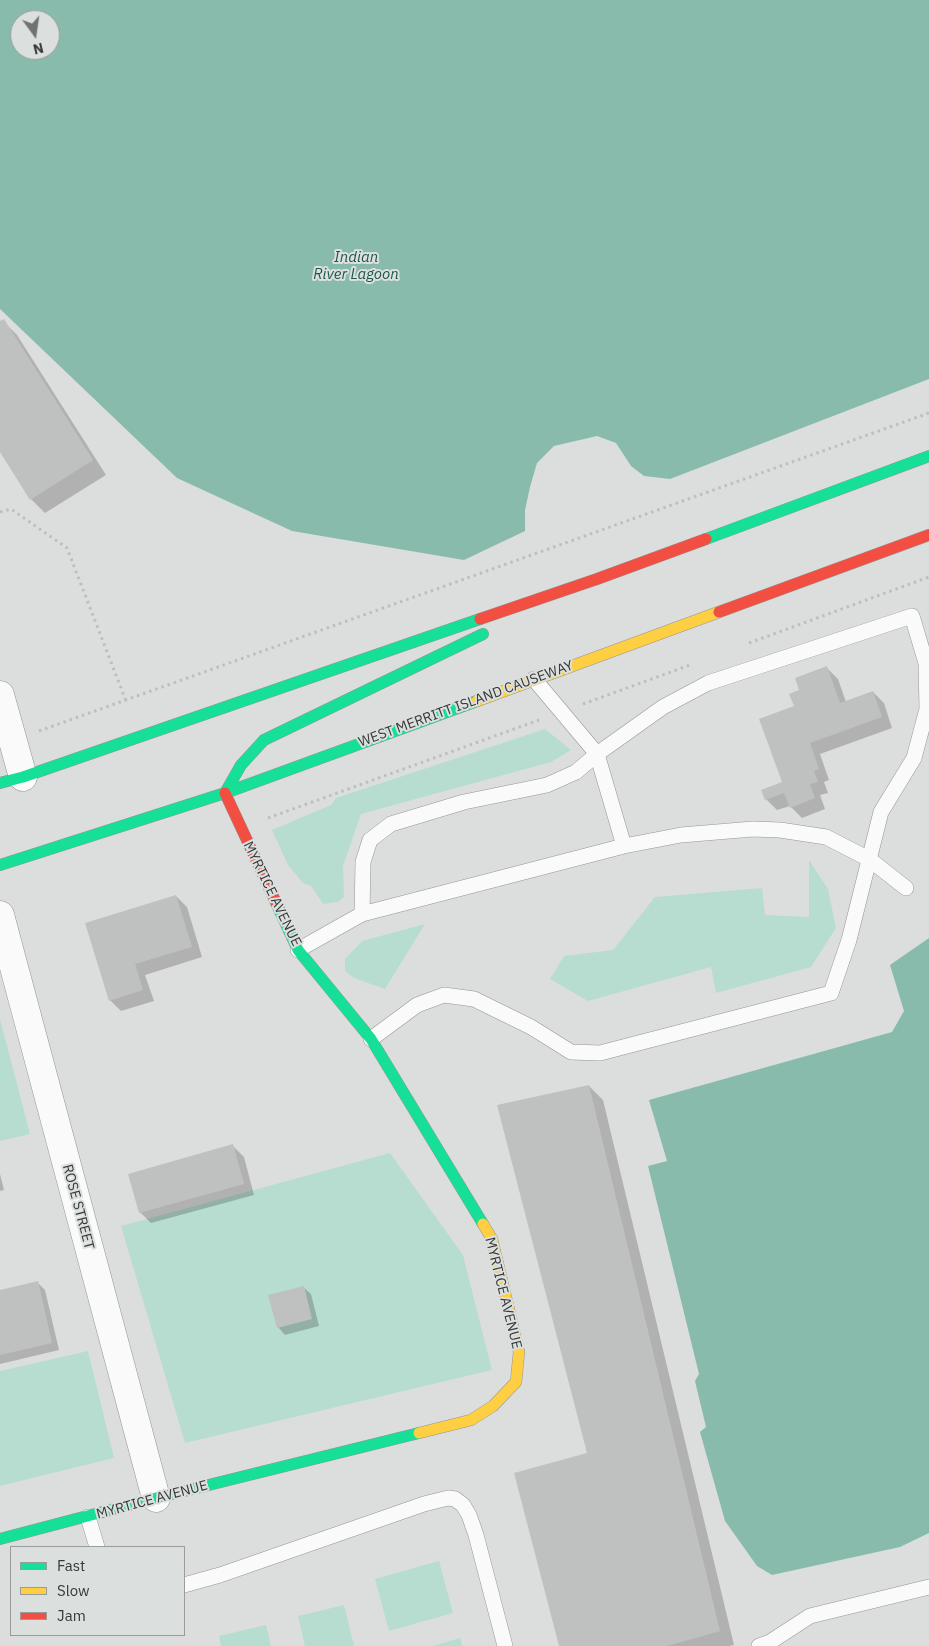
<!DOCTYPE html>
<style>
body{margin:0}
#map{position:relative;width:929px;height:1646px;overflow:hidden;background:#dcdedd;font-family:"IBM Plex Sans",sans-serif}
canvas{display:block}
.legend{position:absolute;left:10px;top:1546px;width:175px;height:90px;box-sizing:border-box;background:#dbdfde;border:1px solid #999c9c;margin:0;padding:6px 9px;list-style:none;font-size:15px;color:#373838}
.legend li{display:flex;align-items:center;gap:10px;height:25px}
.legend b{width:25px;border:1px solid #999c9c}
.north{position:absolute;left:10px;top:10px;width:50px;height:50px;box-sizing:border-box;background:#dbdfde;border:1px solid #999c9c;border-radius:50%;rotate:166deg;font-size:14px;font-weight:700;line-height:20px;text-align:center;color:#373838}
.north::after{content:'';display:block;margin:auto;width:18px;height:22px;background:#717272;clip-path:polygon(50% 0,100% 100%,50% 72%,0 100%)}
</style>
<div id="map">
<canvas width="929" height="1646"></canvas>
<ul class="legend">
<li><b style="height:6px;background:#16e098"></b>Fast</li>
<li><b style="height:6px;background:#ffcf43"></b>Slow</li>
<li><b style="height:6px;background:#f24e42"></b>Jam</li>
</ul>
<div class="north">N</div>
</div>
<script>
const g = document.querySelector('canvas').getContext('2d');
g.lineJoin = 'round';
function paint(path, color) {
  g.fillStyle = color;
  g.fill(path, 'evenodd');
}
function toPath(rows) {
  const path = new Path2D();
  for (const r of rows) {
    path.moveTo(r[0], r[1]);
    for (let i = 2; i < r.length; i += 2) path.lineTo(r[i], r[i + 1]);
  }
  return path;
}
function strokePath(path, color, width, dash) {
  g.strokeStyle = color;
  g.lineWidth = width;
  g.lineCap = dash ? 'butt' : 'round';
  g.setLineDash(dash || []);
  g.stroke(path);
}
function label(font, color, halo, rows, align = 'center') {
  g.font = font + ' "IBM Plex Sans",sans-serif';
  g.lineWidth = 4;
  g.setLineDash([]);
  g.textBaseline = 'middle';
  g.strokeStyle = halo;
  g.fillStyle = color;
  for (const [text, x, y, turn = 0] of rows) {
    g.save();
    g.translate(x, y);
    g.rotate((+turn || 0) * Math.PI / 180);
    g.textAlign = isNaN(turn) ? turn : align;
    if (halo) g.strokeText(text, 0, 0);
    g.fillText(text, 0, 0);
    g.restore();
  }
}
paint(toPath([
 [545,729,571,750,551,762,361,814,343,866,344,897,338,902,323,904,311,886,303,883,288,865,272,830,331,805,336,798],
 [809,860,828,889,836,928,811,967,716,993,711,967,588,1001,550,979,564,956,613,950,655,897,762,888,765,915,809,917],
 [425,924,385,989,354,978,345,971,345,959,362,941],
 [0,1019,30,1134,0,1141],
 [390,1153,463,1255,492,1370,185,1443,121,1226],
 [88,1351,114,1458,0,1486,0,1371],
 [439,1561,453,1613,389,1631,375,1579],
 [344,1605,354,1646,305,1646,298,1616],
 [266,1625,271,1646,221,1646,219,1636],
 [460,1638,462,1646,433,1646]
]), '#b7ddd0');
paint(toPath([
 [0,0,929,0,929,379,670,479,644,476,631,466,616,443,597,436,554,446,537,463,530,487,525,510,525,531,464,560,292,531,177,478,0,309],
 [20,20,50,20,50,50,20,50],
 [929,938,929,1533,900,1547,772,1575,757,1566,725,1521,700,1432,706,1427,695,1381,699,1374,648,1166,667,1161,649,1100,892,1032,904,1011,890,965]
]), '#88bbab');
paint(toPath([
 [3,321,17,335,106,475,45,513,31,499,0,450,0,323],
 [827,668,838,679,846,702,873,692,884,703,892,728,820,754,829,780,824,782,828,793,820,795,825,809,802,818,790,806,777,810,766,799,784,783,795,707,801,691],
 [176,896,187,907,202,957,145,975,154,1001,121,1011,110,1000],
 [589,1086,603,1100,734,1645,729,1646,561,1646,589,1454],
 [233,1146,244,1157,254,1195,151,1223,140,1212],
 [0,1174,4,1190,0,1191],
 [38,1283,45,1290,59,1350,0,1364,0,1291],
 [303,1287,311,1294,319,1326,285,1335,278,1327]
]), '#0003');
paint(toPath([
 [4,319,93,460,30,500,0,452,0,321],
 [827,666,840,703,873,691,882,717,810,743,819,769,814,771,818,782,810,784,815,798,790,808,784,793,765,800,761,790,782,782,759,719,794,706,789,694,799,690,795,678],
 [176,895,192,947,135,964,143,990,109,1001,85,923],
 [589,1085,720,1631,667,1646,559,1646,514,1473,587,1453,497,1105],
 [233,1144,244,1184,139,1213,128,1174],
 [38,1281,52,1343,0,1355,0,1290],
 [304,1286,312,1319,277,1328,268,1295]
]), '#bfc1c0');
const lane = toPath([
 [624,846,681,835,753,829,780,830,826,837,869,859,906,888],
 [362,914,363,862,370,840,391,824,464,802,547,785,576,772,597,754,663,707,708,683,912,616,926,663,927,709,914,758,881,812,849,940,831,993,600,1053,571,1052,531,1027,474,999,444,995,417,1005,371,1039],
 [298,950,362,914,624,846,597,754,534,679],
 [88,1517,97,1547],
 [184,1585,220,1575,424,1504,448,1498,455,1499,463,1505,469,1515,476,1535,505,1646],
 [759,1646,770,1642,810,1616,929,1587]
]);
const street = toPath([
 [0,695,23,777],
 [0,915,156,1498]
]);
const fast = toPath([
 [706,539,929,456],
 [0,783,23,777,480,619],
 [225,793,241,765,264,740,483,634],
 [0,865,225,793,477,701],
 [279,909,298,950,371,1039,483,1224],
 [0,1539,156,1498,419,1433]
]);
const slow = toPath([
 [477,701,719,612],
 [419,1433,471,1420,493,1406,516,1382,519,1352,492,1239,483,1224]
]);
const jam = toPath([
 [719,612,929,535],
 [480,619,597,579,706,539],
 [225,793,279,909]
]);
strokePath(lane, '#949695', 16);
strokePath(street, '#949695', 29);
strokePath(fast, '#949695', 12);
strokePath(slow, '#949695', 12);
strokePath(jam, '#949695', 12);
strokePath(toPath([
 [0,512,11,509,67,548,126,701],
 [749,643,929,577],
 [583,704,690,665],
 [39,731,929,413],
 [268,818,539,720]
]), '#bdbebe', 3, [2.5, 4]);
strokePath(lane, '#fafafa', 15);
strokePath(street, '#fafafa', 28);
strokePath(fast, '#16e098', 11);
strokePath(slow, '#ffcf43', 11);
strokePath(jam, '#f24e42', 11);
label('14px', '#373838', '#dbdfde', [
 ["WEST MERRITT ISLAND CAUSEWAY",466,704,-20],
 ["MYRTICE AVENUE",272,894,64],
 ["ROSE STREET",78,1207,75],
 ["MYRTICE AVENUE",503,1293,76],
 ["MYRTICE AVENUE",152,1500,-15]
]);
label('italic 15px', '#1d5747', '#dbdfde', [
 ["Indian",356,258],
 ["River Lagoon",356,275]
]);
</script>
